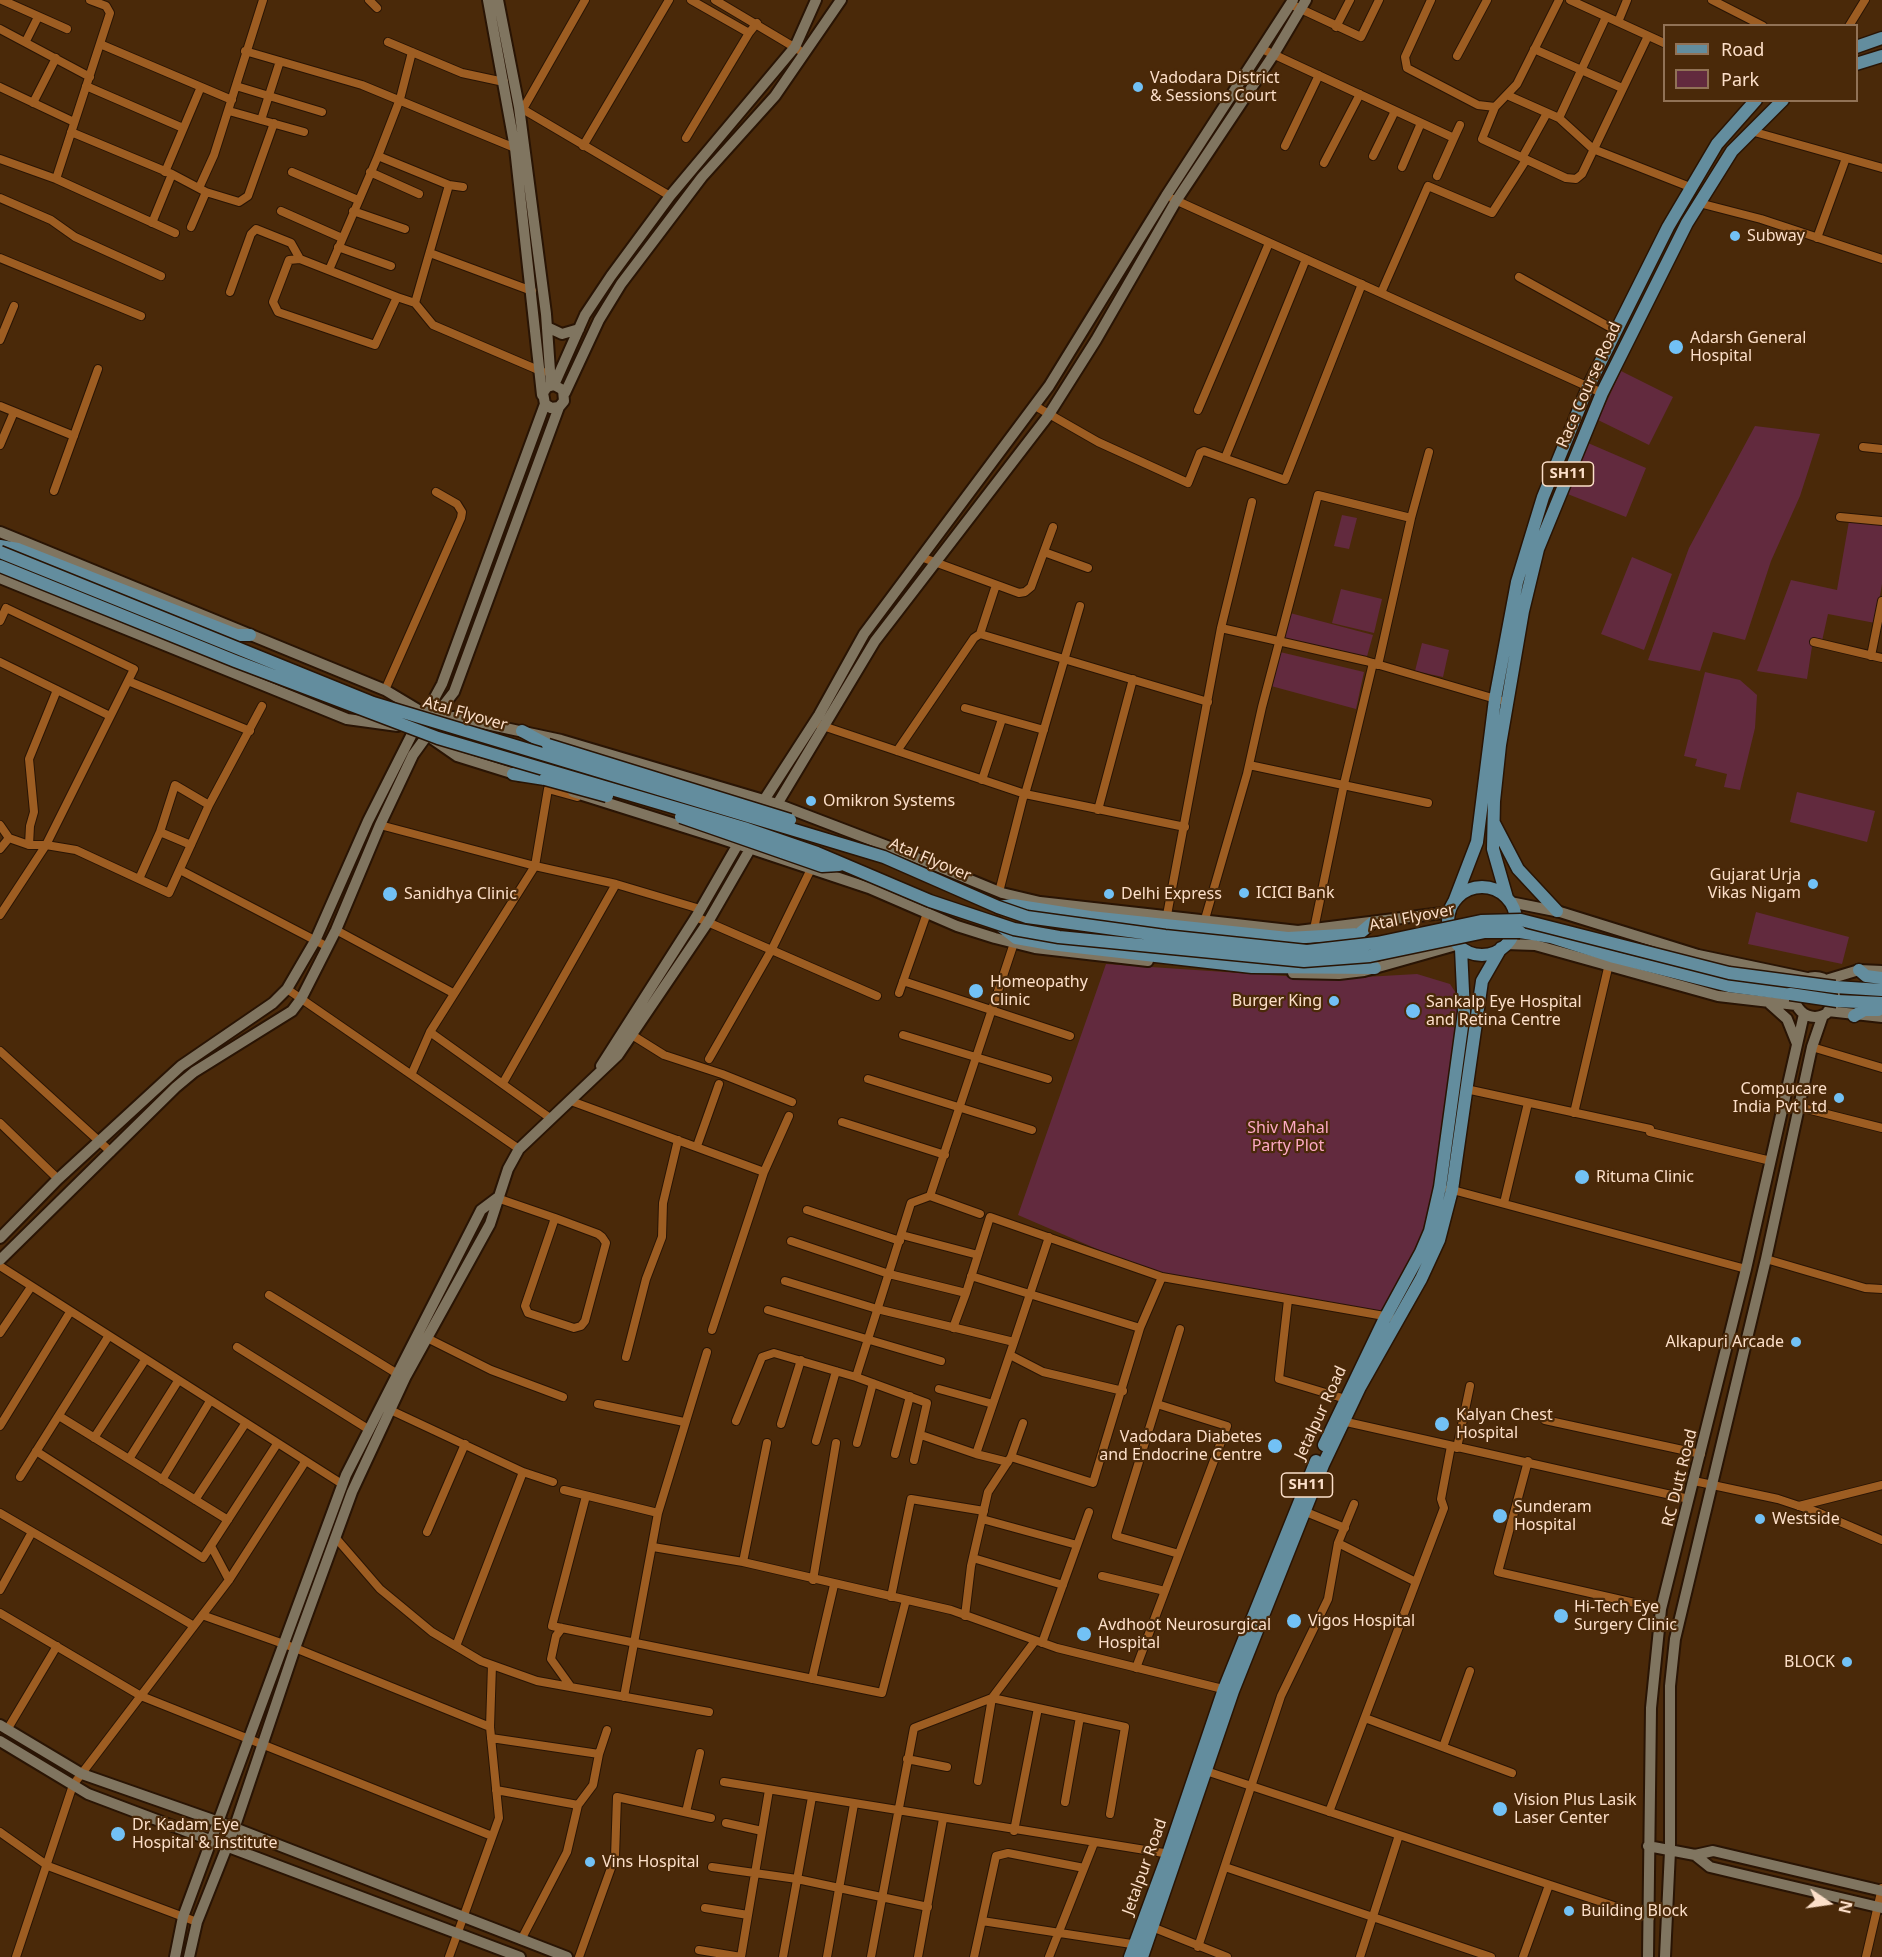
<!DOCTYPE html>
<style>
body{margin:0}
#map{position:relative;width:1882px;height:1957px;overflow:hidden;background:#4a2909;font-family:"Noto Sans",sans-serif}
canvas{display:block}
.legend{position:absolute;left:1663px;top:24px;width:195px;height:78px;box-sizing:border-box;background:#4a2909;border:2px solid #917256;margin:0;padding:8px 10px;list-style:none;font-size:18px;color:#fcdfc9}
.legend li{display:flex;align-items:center;gap:12px;height:30px}
.legend b{width:30px;border:2px solid #917256}
.north{position:absolute;left:1798px;top:1873px;width:60px;height:60px;-webkit-text-stroke:4px #4a2909;paint-order:stroke;rotate:103deg;font-size:16px;font-weight:700;line-height:24px;text-align:center;color:#fcdfc9}
.north::after{content:'';display:block;margin:auto;width:21px;height:27px;background:#fcdfc9;clip-path:polygon(50% 0,100% 100%,50% 72%,0 100%)}
</style>
<div id="map">
<canvas width="1882" height="1957"></canvas>
<ul class="legend">
<li><b style="height:8px;background:#638d9e"></b>Road</li>
<li><b style="height:16px;background:#622a3e"></b>Park</li>
</ul>
<div class="north">N</div>
</div>
<script>
const g = document.querySelector('canvas').getContext('2d');
g.lineJoin = 'round';
function paint(path, color) {
  g.fillStyle = color;
  g.fill(path, 'evenodd');
}
function toPath(rows) {
  const path = new Path2D();
  for (const r of rows) {
    if (r.length === 3) {
      path.moveTo(r[0] + r[2], r[1]);
      path.arc(r[0], r[1], r[2], 0, 2 * Math.PI);
      continue;
    }
    path.moveTo(r[0], r[1]);
    for (let i = 2; i < r.length; i += 2) path.lineTo(r[i], r[i + 1]);
  }
  return path;
}
function strokePath(path, color, width, dash) {
  g.strokeStyle = color;
  g.lineWidth = width;
  g.lineCap = dash ? 'butt' : 'round';
  g.setLineDash(dash || []);
  g.stroke(path);
}
function label(font, color, halo, rows, align = 'center') {
  g.font = font + ' "Noto Sans",sans-serif';
  g.lineWidth = 4.5;
  g.setLineDash([]);
  g.textBaseline = 'middle';
  g.strokeStyle = halo;
  g.fillStyle = color;
  for (const [text, x, y, turn = 0] of rows) {
    g.save();
    g.translate(x, y);
    g.rotate((+turn || 0) * Math.PI / 180);
    g.textAlign = isNaN(turn) ? turn : align;
    if (halo) g.strokeText(text, 0, 0);
    g.fillText(text, 0, 0);
    g.restore();
  }
}
paint(toPath([
 [1621,371,1673,397,1649,445,1598,420],
 [1755,426,1820,434,1800,496,1771,561,1745,640,1713,632,1700,671,1648,660,1689,548],
 [1588,443,1646,468,1626,517,1565,493],
 [1342,515,1357,518,1349,549,1334,546],
 [1849,521,1882,525,1882,584,1875,623,1828,614,1822,641,1813,640,1807,679,1757,671,1791,580,1837,590],
 [1632,557,1672,574,1644,650,1601,634],
 [1341,589,1382,599,1374,633,1332,623],
 [1290,613,1373,635,1366,660,1283,641],
 [1422,643,1449,650,1443,677,1415,671],
 [1280,652,1364,672,1356,709,1271,686],
 [1705,672,1740,680,1757,695,1755,728,1740,790,1724,787,1727,774,1695,766,1697,759,1684,756],
 [1797,792,1875,811,1867,842,1790,822],
 [1756,912,1849,937,1842,964,1748,944],
 [1106,964,1330,979,1417,974,1450,984,1471,1016,1441,1196,1389,1319,1162,1277,1018,1215]
]), '#622a3e');
const street = toPath([
 [2,0,67,29],
 [369,0,377,8],
 [691,0,749,33],
 [715,0,799,50],
 [1431,0,1405,57,1407,68,1478,105,1495,107,1482,139,1566,178,1576,179,1582,174,1648,36],
 [1570,0,1664,43],
 [1712,0,1763,26],
 [1290,4,1361,37,1379,0],
 [1618,22,1627,0],
 [1849,26,1865,0],
 [1336,27,1350,0],
 [0,29,90,77],
 [26,41,38,17],
 [388,42,462,73,504,82],
 [100,44,232,100],
 [1262,49,1454,138,1460,125],
 [1534,49,1622,88],
 [245,51,362,85,515,148],
 [412,52,400,99,378,156,449,185,463,187],
 [1457,56,1487,0],
 [86,86,183,128],
 [236,86,322,112],
 [0,87,74,122],
 [1507,95,1559,118,1593,149,1690,187],
 [33,103,56,58],
 [519,107,670,196],
 [1495,107,1517,84,1559,0],
 [523,109,585,0],
 [229,111,304,132],
 [1559,118,1606,17],
 [261,120,280,61],
 [1751,131,1882,168],
 [71,132,172,174,206,192,239,202,248,196,274,123],
 [686,138,749,33,757,23],
 [583,146,669,0],
 [1285,146,1319,75],
 [1373,156,1395,111],
 [1522,158,1547,113],
 [0,159,56,179,175,233],
 [1324,163,1360,94],
 [1402,167,1421,123],
 [165,172,200,89],
 [292,172,358,200],
 [370,172,419,194],
 [1437,176,1454,138],
 [56,179,110,13,106,6,90,0],
 [199,188,214,155,263,0],
 [0,198,51,220,75,237,161,276],
 [1173,199,1602,393],
 [1699,203,1761,219,1882,259],
 [281,211,342,238],
 [353,211,405,229],
 [152,223,172,174],
 [191,227,206,192],
 [1817,238,1846,158],
 [338,247,391,266],
 [430,253,532,291],
 [0,258,141,316],
 [300,259,397,297,375,345,278,312,273,302,289,260,300,259],
 [329,270,378,156],
 [1519,277,1615,330],
 [230,292,251,234,256,229,291,243,300,259],
 [1381,293,1428,186,1492,213,1526,160],
 [397,297,415,303,449,185],
 [415,303,433,325,543,372],
 [0,340,14,306],
 [0,406,74,436],
 [1035,406,1098,442,1188,483,1200,453,1204,451,1285,480,1362,284],
 [1198,410,1269,243],
 [0,445,14,412],
 [1863,447,1882,449],
 [1225,458,1306,259],
 [54,491,98,369],
 [1840,517,1882,521],
 [1044,552,1088,568],
 [921,557,1019,593,1025,592,1031,587,1053,527],
 [0,621,6,608,134,669,46,845,29,845,9,838],
 [1221,628,1366,661,1499,700],
 [980,634,996,585],
 [1814,642,1882,658],
 [1871,656,1882,601],
 [0,662,110,716],
 [1378,665,1411,518,1429,452],
 [128,681,250,731],
 [385,690,461,518,462,512,457,504,436,492],
 [965,708,1044,730],
 [820,725,1025,794,1185,827],
 [897,751,974,638,980,634,1208,702],
 [1249,765,1428,803],
 [982,780,1002,719],
 [1025,794,1080,606],
 [1098,810,1133,679],
 [0,825,9,838,0,849],
 [380,825,535,866,616,884,700,909],
 [160,832,191,845],
 [29,845,30,826,34,812,29,759,57,690],
 [180,870,328,947],
 [139,879,160,832,175,785,209,805],
 [999,892,1024,794],
 [0,915,46,845,76,850,169,893,209,805,262,706],
 [1167,915,1221,628,1252,502],
 [696,917,877,996],
 [1205,919,1247,774,1262,707,1318,495,1411,518],
 [1314,929,1344,784,1373,663],
 [336,930,453,993],
 [903,981,1070,1036],
 [287,989,519,1149],
 [899,993,927,913],
 [430,1032,550,1118],
 [632,1035,664,1055,722,1074,792,1102],
 [903,1035,1048,1079],
 [1812,1047,1882,1068],
 [0,1051,111,1152],
 [709,1059,772,949,811,869],
 [412,1073,430,1032,535,866,548,789,577,797],
 [868,1079,1032,1130],
 [503,1083,616,884],
 [1466,1089,1650,1129],
 [571,1101,764,1172],
 [1799,1107,1882,1128],
 [1574,1113,1608,968],
 [842,1122,945,1155],
 [0,1123,58,1179],
 [1650,1132,1771,1161],
 [697,1146,719,1084],
 [1449,1189,1746,1269],
 [930,1196,1014,943],
 [497,1198,555,1218,598,1234,602,1237,606,1243,585,1321,581,1326,574,1328,528,1313,525,1306,555,1218],
 [1504,1203,1528,1103],
 [807,1210,900,1241],
 [902,1235,978,1255],
 [791,1241,889,1274,966,1293,990,1217,1162,1277,1390,1317],
 [1766,1259,1865,1288,1882,1289],
 [0,1266,342,1484],
 [971,1276,1140,1328],
 [785,1281,877,1309,1014,1342,976,1454,1008,1462],
 [269,1295,396,1373],
 [1288,1300,1279,1379,1349,1400],
 [768,1310,941,1361],
 [953,1328,966,1293],
 [712,1330,764,1172,789,1116],
 [0,1333,31,1287],
 [425,1337,491,1370,563,1397],
 [1014,1342,1049,1237],
 [237,1347,368,1429],
 [1010,1355,1043,1372,1123,1391],
 [626,1357,646,1279,662,1237,663,1203,678,1140],
 [856,1377,911,1203,930,1196,980,1214],
 [939,1389,993,1404],
 [598,1404,684,1422],
 [386,1408,523,1472,553,1482],
 [59,1416,228,1520],
 [1545,1420,1701,1454],
 [736,1421,762,1357,774,1353,856,1377,927,1403,914,1460],
 [1342,1421,1689,1499],
 [781,1424,801,1360],
 [0,1426,70,1312],
 [921,1435,976,1454],
 [94,1438,145,1360],
 [816,1441,836,1371],
 [857,1443,873,1383],
 [1457,1448,1470,1386],
 [36,1451,203,1558,277,1444],
 [895,1454,910,1396],
 [1011,1457,1093,1483,1140,1328,1162,1277],
 [129,1459,178,1381],
 [1528,1461,1498,1572,1661,1609],
 [20,1477,108,1337],
 [162,1480,210,1401],
 [1694,1481,1778,1499,1817,1512,1882,1540],
 [564,1490,658,1513],
 [586,1496,552,1626,882,1693,906,1600],
 [195,1500,245,1424],
 [1354,1504,1338,1543,1416,1582],
 [1799,1506,1882,1485],
 [1306,1512,1345,1528],
 [0,1513,194,1626],
 [982,1519,1077,1545],
 [427,1532,465,1444],
 [335,1537,380,1589,397,1603,432,1632,481,1661,537,1681,709,1712],
 [211,1546,229,1580],
 [653,1547,743,1562,951,1610,1057,1648,1227,1690],
 [1179,1554,1116,1536,1180,1329],
 [973,1558,1063,1585],
 [743,1562,767,1443],
 [1102,1576,1165,1591],
 [813,1580,836,1443],
 [0,1590,32,1532],
 [891,1597,911,1499,984,1511],
 [0,1613,141,1696,492,1836],
 [202,1615,295,1648,490,1727],
 [965,1616,971,1566,988,1492,1011,1457,1023,1423],
 [562,1628,556,1636,551,1659,571,1687],
 [1042,1643,1089,1512],
 [456,1646,523,1472],
 [1136,1668,1227,1426,1157,1404],
 [812,1679,834,1585],
 [624,1697,658,1513,707,1352],
 [1365,1718,1512,1773],
 [7,1730,57,1646],
 [491,1738,599,1754,593,1785,578,1805,567,1852,521,1940],
 [1443,1747,1470,1671],
 [599,1754,607,1730],
 [907,1759,947,1767],
 [1203,1770,1650,1918],
 [978,1781,992,1698,1035,1641],
 [724,1782,1170,1854],
 [496,1790,578,1805],
 [1065,1802,1080,1717],
 [686,1812,700,1753],
 [1329,1812,1444,1508,1441,1499,1451,1446],
 [726,1823,762,1831],
 [1014,1831,1038,1708],
 [0,1832,48,1866,197,1922],
 [712,1867,797,1879,928,1907],
 [1225,1867,1491,1957],
 [705,1908,748,1915],
 [982,1921,1138,1945],
 [1152,1927,1227,1957],
 [1198,1947,1281,1696,1328,1599,1338,1543],
 [699,1950,741,1957,769,1790],
 [16,1957,73,1785,229,1580,305,1462],
 [449,1957,499,1818,490,1727,492,1665],
 [579,1957,615,1857,617,1797,711,1818],
 [783,1957,812,1797],
 [827,1957,854,1804],
 [871,1957,914,1728,992,1698,1125,1727,1110,1814],
 [918,1957,943,1819],
 [974,1957,996,1856,1008,1853,1084,1868],
 [1049,1957,1094,1843],
 [1360,1957,1399,1835],
 [1523,1957,1549,1885],
 [1866,1957,1882,1888]
]);
const secondary = toPath([
 [488,0,515,148,542,395],
 [498,0,519,107,546,314,551,385],
 [547,327,562,334,579,329],
 [554,385,585,315,611,276,670,196,795,47,816,0],
 [565,393,599,320,621,284,702,177,775,96,841,0],
 [0,532,385,690,420,711],
 [0,578,347,719,398,726],
 [428,710,442,684,545,404,543,393,547,387,554,385,563,390,564,401,559,407,551,408,545,404],
 [436,715,454,692,559,407],
 [438,718,454,717,561,740,777,804,900,851,1002,893,1040,902,1298,931,1450,912],
 [431,738,457,756,521,776],
 [573,792,719,838,869,888,957,926,995,938,1035,948,1148,961],
 [767,821,875,641,1048,416,1096,340,1176,201,1274,54,1306,0],
 [1510,902,1560,912,1698,955,1807,978],
 [1506,944,1535,945,1718,996,1796,1005],
 [1293,973,1339,974,1364,971,1456,945],
 [1815,997,20],
 [1826,980,1859,970,1882,971],
 [1768,1002,1787,1019,1797,1044],
 [1828,1011,1882,1017],
 [601,1066,696,917,757,811,819,715,864,634,1049,386,1166,196,1293,0],
 [0,1238,58,1179,181,1066,273,1003,287,989,315,941,368,821,414,730],
 [0,1260,176,1087,194,1072,292,1011,301,999,336,930,380,825,413,755,426,737],
 [0,1725,82,1774,219,1822,567,1957],
 [0,1741,88,1794,520,1957],
 [1648,1846,1695,1855,1713,1851,1882,1891],
 [1695,1855,1710,1867,1882,1908],
 [175,1957,183,1917,346,1475,481,1210,497,1198],
 [189,1957,197,1922,234,1829,295,1648,352,1492,406,1376,490,1224,508,1169,519,1149,618,1055,708,922,757,837],
 [1648,1957,1651,1708,1661,1609,1746,1269,1804,1014],
 [1665,1957,1670,1851,1670,1686,1675,1639,1766,1259,1812,1047,1823,1015]
]);
const primary = toPath([
 [1856,47,1882,38],
 [1856,64,1882,56],
 [0,546,18,549,237,635,250,635],
 [522,731,548,745],
 [513,774,545,779],
 [1494,823,1518,869,1557,911],
 [1482,921,34],
 [1507,898,1493,849,1494,801,1500,745,1523,611,1538,549,1602,393,1687,223,1732,151,1783,100],
 [1454,902,1477,842,1495,699,1517,582,1543,497,1588,387,1668,227,1717,144,1756,100],
 [998,907,1013,905,1090,917,1288,938,1359,934,1372,923],
 [997,923,1016,938,1050,944,1252,967,1375,968],
 [1520,932,1551,937,1614,957,1729,986,1790,994],
 [1859,970,1866,976,1882,978],
 [1835,987,1882,990],
 [1837,1001,1882,1003],
 [1854,1016,1864,1010,1878,1010],
 [1324,1445,1384,1320,1421,1252,1430,1231,1440,1187,1464,1012,1461,949],
 [1130,1957,1168,1854,1224,1689,1316,1461],
 [1142,1957,1233,1691,1323,1465,1360,1387,1421,1279,1439,1240,1452,1190,1482,981,1501,948]
]);
strokePath(street, '#291404', 10);
strokePath(secondary, '#291404', 14);
strokePath(primary, '#291404', 15);
strokePath(street, '#9d5d22', 8);
strokePath(secondary, '#807560', 10);
strokePath(primary, '#638d9e', 12);
const primaryBridge = toPath([
 [0,552,373,703,884,857,998,907,1027,917,1165,936,1307,951,1377,943,1481,921,1521,920,1729,973,1835,987],
 [0,566,235,661,438,738,744,828,817,853,930,901,1014,929,1059,937,1304,961,1370,956,1485,932,1520,932],
 [548,745,790,820],
 [545,779,607,796],
 [681,817,822,866,839,865],
 [1790,994,1837,1001]
]);
strokePath(primaryBridge, '#291404', 15, []);
strokePath(primaryBridge, '#638d9e', 12);
for (const [x, y, r, color] of [
 [1138,87,6,"#72c1f5"],
 [1735,236,6,"#72c1f5"],
 [1676,347,8,"#72c1f5"],
 [811,801,6,"#72c1f5"],
 [1813,884,6,"#72c1f5"],
 [1244,893,6,"#72c1f5"],
 [390,894,8,"#72c1f5"],
 [1109,894,6,"#72c1f5"],
 [976,991,8,"#72c1f5"],
 [1334,1001,6,"#72c1f5"],
 [1413,1011,8,"#72c1f5"],
 [1839,1098,6,"#72c1f5"],
 [1582,1177,8,"#72c1f5"],
 [1796,1342,6,"#72c1f5"],
 [1442,1424,8,"#72c1f5"],
 [1275,1446,8,"#72c1f5"],
 [1500,1516,8,"#72c1f5"],
 [1760,1519,6,"#72c1f5"],
 [1561,1616,8,"#72c1f5"],
 [1294,1621,8,"#72c1f5"],
 [1084,1634,8,"#72c1f5"],
 [1847,1662,6,"#72c1f5"],
 [1500,1809,8,"#72c1f5"],
 [118,1834,8,"#72c1f5"],
 [590,1862,6,"#72c1f5"],
 [1569,1911,6,"#72c1f5"]
]) {
  const dot = new Path2D();
  dot.arc(x, y, r, 0, 2 * Math.PI);
  g.fillStyle = color;
  g.fill(dot);
  strokePath(dot, '#4a2909', 2);
}
for (const [x, y, w] of [
 [1568,474,51],
 [1307,1485,51]
]) {
  const box = new Path2D();
  box.roundRect(x - w / 2, y - 12, w, 24, 4.5);
  g.fillStyle = '#4a2909';
  g.fill(box);
  strokePath(box, '#fcdfc9', 1.5);
}
label('bold 15px', '#fcdfc9', null, [
 ["SH11",1568,474],
 ["SH11",1307,1485]
]);
label('16px', '#fcdfc9', '#4a2909', [
 ["Vadodara District",1150,78],
 ["& Sessions Court",1150,96],
 ["Subway",1747,236],
 ["Adarsh General",1690,338],
 ["Hospital",1690,356],
 ["Omikron Systems",823,801],
 ["Gujarat Urja",1801,875,"right"],
 ["Vikas Nigam",1801,893,"right"],
 ["ICICI Bank",1256,893],
 ["Sanidhya Clinic",404,894],
 ["Delhi Express",1121,894],
 ["Homeopathy",990,982],
 ["Clinic",990,1000],
 ["Burger King",1322,1001,"right"],
 ["Sankalp Eye Hospital",1426,1002],
 ["and Retina Centre",1426,1020],
 ["Compucare",1827,1089,"right"],
 ["India Pvt Ltd",1827,1107,"right"],
 ["Rituma Clinic",1596,1177],
 ["Alkapuri Arcade",1784,1342,"right"],
 ["Kalyan Chest",1456,1415],
 ["Hospital",1456,1433],
 ["Vadodara Diabetes",1262,1437,"right"],
 ["and Endocrine Centre",1262,1455,"right"],
 ["Sunderam",1514,1507],
 ["Hospital",1514,1525],
 ["Westside",1772,1519],
 ["Hi-Tech Eye",1574,1607],
 ["Surgery Clinic",1574,1625],
 ["Vigos Hospital",1308,1621],
 ["Avdhoot Neurosurgical",1098,1625],
 ["Hospital",1098,1643],
 ["BLOCK",1835,1662,"right"],
 ["Vision Plus Lasik",1514,1800],
 ["Laser Center",1514,1818],
 ["Dr. Kadam Eye",132,1825],
 ["Hospital & Institute",132,1843],
 ["Vins Hospital",602,1862],
 ["Building Block",1581,1911]
], 'left');
label('16px', '#fcdfc9', '#4a2909', [
 ["Race Course Road",1589,385,-66],
 ["Atal Flyover",465,714,16],
 ["Atal Flyover",930,860,23],
 ["Atal Flyover",1412,918,-11],
 ["Jetalpur Road",1321,1413,-65],
 ["RC Dutt Road",1680,1478,-76],
 ["Jetalpur Road",1145,1867,-70]
]);
label('16px', '#fda9c4', '#4a2909', [
 ["Shiv Mahal",1288,1128],
 ["Party Plot",1288,1146]
]);
</script>
